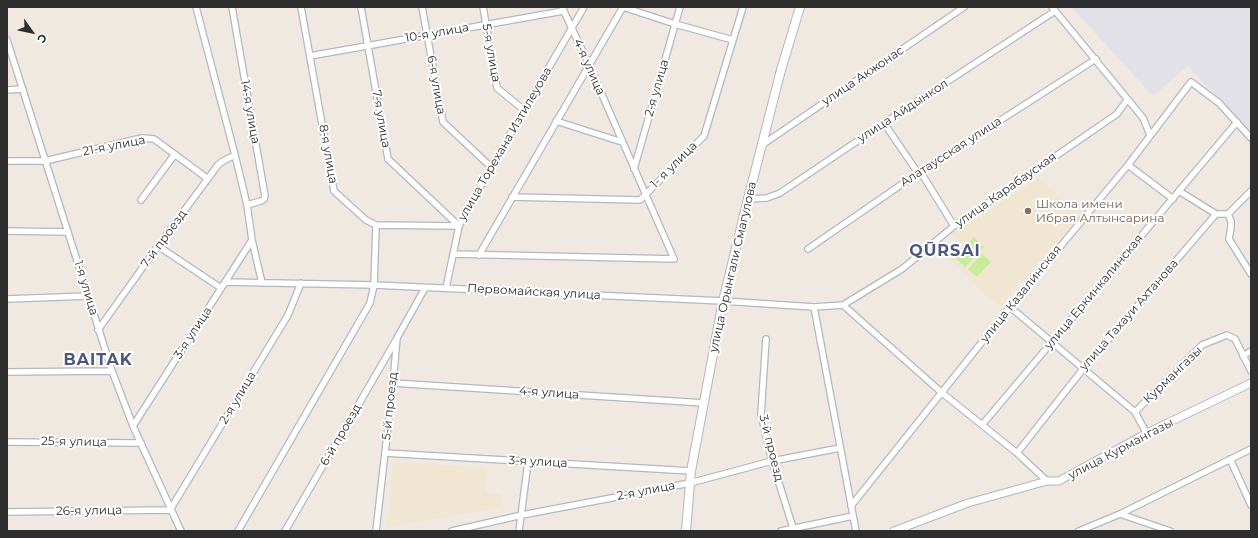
<!DOCTYPE html>
<meta charset="utf-8">
<style>
body{margin:0}
#map{position:relative;width:1258px;height:538px;overflow:hidden;background:#efe9e1;font-family:Montserrat,sans-serif}
canvas{display:block}
.frame{position:absolute;inset:0;border:8px solid #2e2e2e;pointer-events:none}
.north{position:absolute;left:12px;top:12px;width:40px;height:40px;-webkit-text-stroke:3px #fff;paint-order:stroke;rotate:123deg;font-size:11px;font-weight:700;line-height:16px;text-align:center;color:#2e2e2e}
.north::after{content:'';display:block;margin:auto;width:14px;height:18px;background:#2e2e2e;clip-path:polygon(50% 0,100% 100%,50% 72%,0 100%)}
</style>
<div id="map">
<canvas width="1258" height="538"></canvas>
<div class="frame"></div>
<div class="north">С</div>
</div>
<script>
const g = document.querySelector('canvas').getContext('2d');
g.lineJoin = 'round';
function paint(path, color) {
  g.fillStyle = color;
  g.fill(path, 'evenodd');
}
function toPath(rows) {
  const path = new Path2D();
  for (const r of rows) {
    path.moveTo(r[0], r[1]);
    for (let i = 2; i < r.length; i += 2) path.lineTo(r[i], r[i + 1]);
  }
  return path;
}
function strokePath(path, color, width, dash) {
  g.strokeStyle = color;
  g.lineWidth = width;
  g.lineCap = dash ? 'butt' : 'round';
  g.setLineDash(dash || []);
  g.stroke(path);
}
function label(font, color, halo, rows, align = 'center') {
  g.font = font + ' Montserrat,sans-serif';
  g.lineWidth = 4;
  g.setLineDash([]);
  g.textBaseline = 'middle';
  g.strokeStyle = halo;
  g.fillStyle = color;
  for (const [text, x, y, turn = 0] of rows) {
    g.save();
    g.translate(x, y);
    g.rotate((+turn || 0) * Math.PI / 180);
    g.textAlign = isNaN(turn) ? turn : align;
    if (halo) g.strokeText(text, 0, 0);
    g.fillText(text, 0, 0);
    g.restore();
  }
}
paint(toPath([
 [1071,7,1251,7,1251,134,1188,66,1153,96]
]), '#e3e1e8');
paint(toPath([
 [1039,178,1080,216,998,306,949,259,962,244,952,234],
 [393,462,487,468,485,493,501,494,500,508,387,527]
]), '#f0e6d1');
paint(toPath([
 [974,237,984,247,965,267,955,258],
 [982,254,991,262,977,277,968,269]
]), '#c9ec9a');
const minor = toPath([
 [196,7,235,155,247,205,252,240,262,283],
 [232,7,265,196,264,199,261,201,247,205],
 [301,7,334,191,366,220,376,225,459,226],
 [361,7,388,159,459,226],
 [422,7,443,122,491,167],
 [483,7,497,88,524,110],
 [623,7,675,24,733,40],
 [1052,7,1143,118,1150,135],
 [7,40,112,371,133,426,181,531],
 [310,56,563,11],
 [7,90,23,89],
 [556,121,622,142],
 [884,123,918,173],
 [762,145,964,7],
 [7,161,45,161,142,138,154,139,208,179],
 [1128,165,1173,199],
 [634,169,680,7],
 [920,171,954,226],
 [1179,191,1216,214],
 [512,197,640,200,704,136,743,7],
 [748,199,767,198,780,193,884,123,1055,11],
 [141,200,175,154],
 [1228,214,1231,221,1231,227,1229,239,1251,274],
 [7,231,68,232],
 [158,246,221,288],
 [808,249,918,173,1096,59],
 [453,254,674,259,589,65,562,7],
 [479,255,623,7],
 [225,282,374,285,723,301,814,307,843,305,902,269,954,226,1117,114,1127,100],
 [446,288,459,226,491,167,584,7],
 [7,299,88,296],
 [843,305,941,392,1017,453,1047,481],
 [814,307,856,531],
 [1010,307,1135,412,1147,434],
 [98,330,158,246,218,165,223,161,235,155],
 [766,339,761,414,772,461,794,531],
 [1243,356,1251,351],
 [7,372,112,371],
 [393,383,704,403],
 [1135,412,1202,345,1227,335,1235,339,1251,371],
 [982,425,1237,122],
 [133,426,252,240],
 [7,442,141,443],
 [385,453,691,471],
 [1017,453,1083,369,1216,214,1228,214,1251,191],
 [1230,459,1251,505],
 [851,506,1010,307,1128,165,1191,82,1219,103,1251,138],
 [7,512,170,510,288,315,301,283],
 [1120,514,1251,449],
 [238,531,370,303,374,285,376,225],
 [285,531,396,340],
 [376,531,393,383,397,338,425,288],
 [452,531,522,515,690,483,772,461,840,448],
 [519,531,528,462],
 [781,531,853,516],
 [1079,531,1120,514,1170,531]
]);
const tertiary = toPath([
 [894,531,968,503,1047,481,1059,481,1149,432,1251,383]
]);
const secondary = toPath([
 [686,531,691,471,723,301,748,199,781,70,800,7]
]);
strokePath(minor, '#b4b7c1', 8);
strokePath(tertiary, '#b4b7c1', 9);
strokePath(secondary, '#b4b7c1', 10);
strokePath(minor, '#fff', 5.5);
strokePath(tertiary, '#fff', 7);
strokePath(secondary, '#fff', 8);
for (const [x, y, r, color] of [
 [1028,211,4,"#8d6e63"]
]) {
  const dot = new Path2D();
  dot.arc(x, y, r, 0, 2 * Math.PI);
  g.fillStyle = color;
  g.fill(dot);
  strokePath(dot, '#fff', 1.5);
}
label('12px', '#2e2e2e', '#fff', [
 ["10-я улица",437,33,-10],
 ["5-я улица",491,53,80],
 ["4-я улица",589,67,66],
 ["улица Акжонас",863,76,-34],
 ["6-я улица",436,85,80],
 ["2-я улица",657,88,-74],
 ["улица Айдынкол",903,111,-33],
 ["14-я улица",250,112,80],
 ["7-я улица",381,119,80],
 ["улица Торехана Изтилеуова",505,144,-60],
 ["21-я улица",114,146,-11],
 ["Алатаусская улица",951,152,-33],
 ["8-я улица",328,154,80],
 ["1- я улица",674,165,-45],
 ["улица Карабауская",1006,190,-35],
 ["7-й проезд",164,239,-54],
 ["улица Орынгали Смагулова",733,267,-77],
 ["1-я улица",86,288,73],
 ["Первомайская улица",534,292,3],
 ["улица Еркинкалинская",1094,292,-50],
 ["улица Казалинская",1021,294,-51],
 ["улица Тахауи Ахтанова",1129,315,-49],
 ["3-я улица",193,333,-57],
 ["Курмангазы",1173,375,-44],
 ["4-я улица",549,393,4],
 ["2-я улица",238,398,-59],
 ["5-й проезд",390,406,-84],
 ["6-й проезд",341,435,-60],
 ["25-я улица",74,442,1],
 ["3-й проезд",771,448,76],
 ["улица Курмангазы",1121,449,-28],
 ["3-я улица",538,462,3],
 ["2-я улица",646,491,-11],
 ["26-я улица",89,511,-1]
]);
label('12px', '#785e54', '#fff', [
 ["Школа имени",1036,204],
 ["Ибрая Алтынсарина",1036,218]
], 'left');
g.letterSpacing = '1px';
label('bold 16px', '#4d5680', '#fff', [
 ["QŪRSAI",945,251],
 ["BAITAK",98,360]
]);
g.letterSpacing = '0px';
</script>
